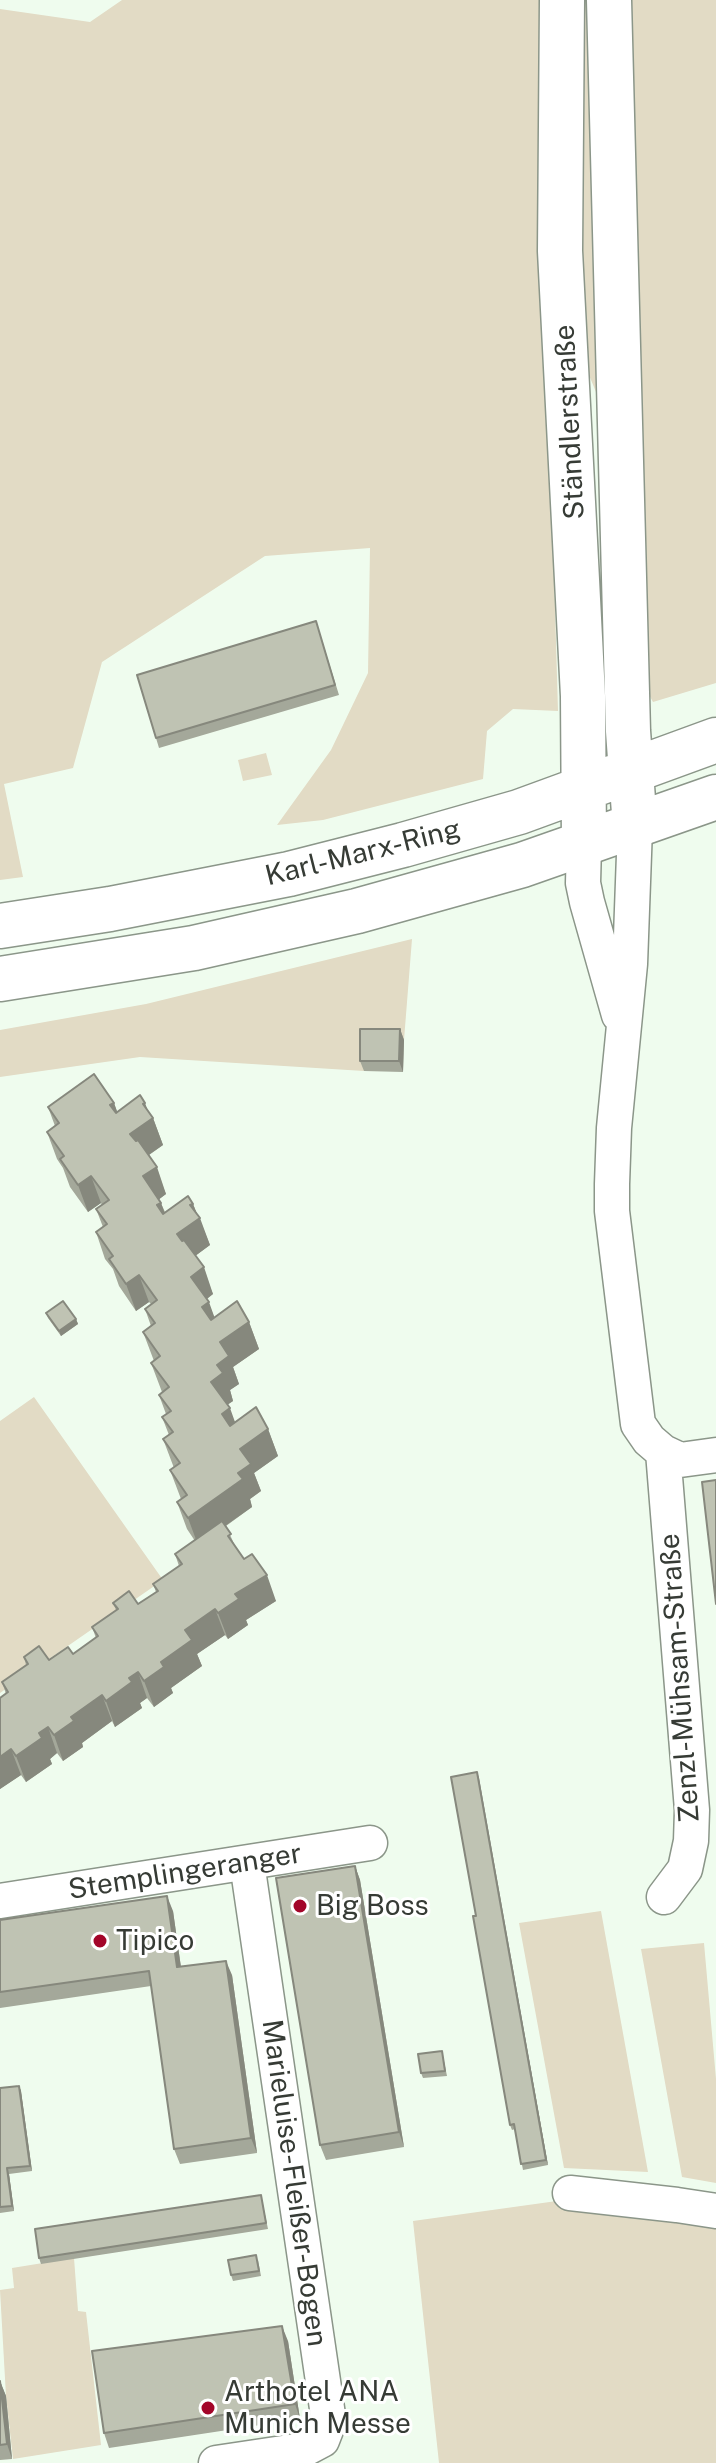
<!DOCTYPE html>
<meta charset="utf-8">
<style>
body{margin:0}
canvas{display:block;background:#effcee}
</style>
<canvas width="716" height="2463"></canvas>
<script>
const g = document.querySelector('canvas').getContext('2d');
g.lineJoin = 'round';
function paint(path, color) {
  g.fillStyle = color;
  g.fill(path, 'evenodd');
}
function toPath(rows) {
  const path = new Path2D();
  for (const r of rows) {
    path.moveTo(r[0], r[1]);
    for (let i = 2; i < r.length; i += 2) path.lineTo(r[i], r[i + 1]);
  }
  return path;
}
function strokePath(path, color, width, dash) {
  g.strokeStyle = color;
  g.lineWidth = width;
  g.lineCap = dash ? 'butt' : 'round';
  g.setLineDash(dash || []);
  g.stroke(path);
}
function label(font, color, halo, rows, align = 'center') {
  g.font = font + ' "Public Sans",sans-serif';
  g.lineWidth = 6;
  g.setLineDash([]);
  g.textBaseline = 'middle';
  g.strokeStyle = halo;
  g.fillStyle = color;
  for (const [text, x, y, turn = 0] of rows) {
    g.save();
    g.translate(x, y);
    g.rotate((+turn || 0) * Math.PI / 180);
    g.textAlign = isNaN(turn) ? turn : align;
    if (halo) g.strokeText(text, 0, 0);
    g.fillText(text, 0, 0);
    g.restore();
  }
}
paint(toPath([
 [122,0,541,0,542,157,558,711,513,709,487,731,483,779,323,820,277,825,331,750,368,673,370,548,265,556,102,662,73,768,4,784,23,877,0,880,0,9,90,22],
 [579,0,593,0,612,714,605,715,596,392,582,358],
 [629,0,716,0,716,683,653,702,648,693],
 [266,753,272,775,243,781,238,760],
 [412,939,404,1040,364,1071,140,1057,0,1077,0,1030,146,1004],
 [34,1397,163,1580,0,1693,0,1421],
 [601,1911,648,2172,564,2168,519,1923],
 [704,1943,716,2079,716,2183,682,2177,641,1949],
 [564,2200,716,2219,716,2463,439,2463,413,2221],
 [74,2258,78,2311,86,2312,101,2445,13,2459,6,2396,0,2290,14,2288,12,2268]
]), '#e2dbc5');
const minor = toPath([
 [635,827,630,964,614,1128,612,1184,612,1211,638,1424,649,1440,663,1452,680,1460,716,1455],
 [584,845,583,883,587,902,619,1015],
 [663,1452,692,1810,691,1841,685,1869,664,1897],
 [0,1901,370,1843],
 [570,2193,677,2205,716,2211],
 [216,2463,303,2450,322,2440,329,2422,247,1863]
]);
const major = toPath([
 [562,0,560,251,583,696,584,845],
 [609,0,628,731,635,827],
 [0,926,110,909,289,874,403,845,519,812,716,740],
 [0,979,194,948,357,911,522,865,716,797]
]);
strokePath(minor, '#8b9689', 37);
strokePath(major, '#8b9689', 47);
strokePath(minor, '#fff', 34);
strokePath(major, '#fff', 44);
paint(toPath([
 [316,621,339,695,159,748,156,738],
 [400,1029,404,1040,403,1072,364,1071,360,1061],
 [114,1103,117,1112,149,1112,153,1118,163,1145,149,1155,166,1194,159,1199,165,1212,193,1204,210,1245,195,1256,213,1294,207,1299,214,1317,249,1322,259,1349,233,1367,239,1384,230,1390,233,1401,227,1405,235,1423,268,1429,278,1456,254,1473,261,1491,250,1499,252,1507,226,1526,236,1548,276,1601,246,1620,248,1625,228,1639,225,1635,197,1654,202,1666,171,1688,173,1693,154,1707,147,1698,140,1703,142,1708,115,1727,112,1721,82,1743,83,1747,63,1761,57,1753,50,1759,52,1764,26,1782,21,1775,0,1789,0,1698,6,1694,2,1682,26,1665,24,1657,49,1660,73,1654,96,1638,92,1627,116,1610,113,1603,138,1604,156,1592,153,1584,179,1566,175,1554,195,1541,187,1529,177,1502,181,1499,170,1470,174,1468,163,1439,169,1435,162,1417,166,1414,159,1395,162,1392,151,1363,154,1361,143,1332,151,1326,145,1309,151,1304,149,1302,136,1311,119,1286,113,1269,105,1259,96,1232,103,1227,96,1209,102,1205,101,1203,88,1212,70,1187,63,1168,57,1159,47,1132,55,1126,48,1107],
 [46,1313,76,1319,78,1324,61,1336,48,1318],
 [477,1772,548,2165,523,2170,515,2129,512,2130,510,2125,476,1916],
 [355,1866,360,1880,404,2147,326,2160,320,2145],
 [173,1911,181,1967,232,1975,257,2153,180,2164,174,2149,151,1986,0,2008,0,1920],
 [442,2051,447,2076,423,2078,421,2073],
 [19,2086,21,2091,32,2171,9,2174,14,2211,0,2213,0,2088],
 [261,2195,268,2229,41,2264,39,2258],
 [258,2260,261,2276,233,2281,231,2275],
 [288,2341,300,2419,109,2448,104,2433],
 [0,2381,6,2396,12,2459,0,2460]
]), '#a4a89a');
paint(toPath([
 [400,1029,404,1040,403,1072,399,1061],
 [114,1103,124,1130,110,1105],
 [145,1103,151,1119,153,1118,163,1145,140,1161,130,1134,143,1104],
 [157,1167,166,1194,153,1204,143,1176],
 [91,1176,101,1203,88,1212,78,1185],
 [161,1203,171,1230,157,1205],
 [193,1204,199,1219,200,1218,210,1245,187,1262,177,1234,190,1205],
 [204,1267,213,1294,200,1304,191,1277],
 [139,1275,149,1302,136,1311,126,1284],
 [209,1302,219,1330,202,1307],
 [76,1319,78,1324,61,1336,59,1331],
 [249,1322,259,1349,233,1367,239,1384,230,1390,233,1401,221,1409,211,1382,217,1365,220,1342],
 [230,1408,240,1436,232,1441,222,1414],
 [268,1429,278,1456,254,1473,261,1491,250,1499,252,1507,198,1545,188,1518,238,1473,240,1449],
 [267,1575,276,1601,246,1620,248,1625,228,1639,218,1613,235,1594],
 [215,1609,225,1635,197,1654,202,1666,171,1688,173,1693,154,1707,144,1681,161,1662,185,1630],
 [138,1672,147,1698,140,1703,142,1708,115,1727,106,1701,129,1678],
 [102,1695,112,1721,82,1743,83,1747,63,1761,54,1735,71,1717],
 [48,1727,57,1753,50,1759,52,1764,26,1782,16,1756,39,1733],
 [11,1749,21,1775,0,1789,0,1757],
 [477,1772,479,1778,548,2165,546,2160],
 [355,1866,360,1880,404,2147,399,2132],
 [167,1896,173,1911,183,1982,177,1967],
 [226,1961,232,1975,257,2153,251,2138],
 [19,2086,21,2091,32,2171,30,2166],
 [7,2168,9,2174,14,2211,12,2206],
 [282,2326,288,2341,300,2419,295,2404],
 [0,2381,6,2396,12,2459,7,2444]
]), '#86887d');
const building = toPath([
 [316,621,335,685,156,738,137,675,316,621],
 [360,1029,400,1029,399,1061,360,1061,360,1029],
 [94,1074,114,1103,110,1105,116,1113,140,1095,145,1103,143,1104,153,1118,130,1134,136,1141,138,1140,157,1167,143,1176,161,1203,157,1205,163,1214,188,1196,193,1204,190,1205,200,1218,177,1234,182,1241,184,1240,204,1267,191,1277,209,1302,202,1307,211,1320,237,1301,249,1322,220,1342,229,1356,217,1365,223,1373,211,1382,230,1408,222,1414,230,1426,256,1407,268,1429,240,1449,251,1464,238,1473,243,1479,188,1518,177,1502,187,1495,170,1470,180,1463,163,1439,173,1432,162,1417,171,1411,159,1395,169,1387,151,1363,160,1356,143,1332,155,1323,145,1309,157,1300,139,1275,126,1284,109,1259,113,1256,96,1232,107,1224,96,1209,109,1200,91,1176,78,1185,60,1159,64,1156,47,1132,59,1123,48,1107,94,1074],
 [63,1301,76,1319,59,1331,46,1313,63,1301],
 [716,1480,716,1604,702,1482,716,1480],
 [222,1521,231,1534,228,1536,244,1559,252,1554,267,1575,235,1594,239,1599,218,1613,215,1609,185,1630,192,1640,161,1662,164,1667,144,1681,138,1672,129,1678,132,1682,106,1701,102,1695,71,1717,74,1721,54,1735,48,1727,39,1733,42,1738,16,1756,11,1749,0,1757,0,1698,8,1692,2,1682,28,1664,24,1657,39,1646,49,1660,68,1647,73,1654,98,1636,92,1627,118,1609,113,1603,129,1591,138,1604,158,1591,153,1584,182,1564,175,1554,222,1521],
 [477,1772,546,2160,521,2164,514,2124,510,2125,473,1916,476,1916,451,1777,477,1772],
 [355,1866,399,2132,320,2145,276,1878,355,1866],
 [167,1896,177,1967,226,1961,251,2138,174,2149,149,1971,0,1992,0,1920,167,1896],
 [442,2051,445,2071,421,2073,418,2054,442,2051],
 [19,2086,30,2166,7,2168,12,2206,0,2207,0,2088,19,2086],
 [261,2195,266,2223,39,2258,35,2229,261,2195],
 [256,2255,259,2271,231,2275,228,2260,256,2255],
 [282,2326,295,2404,104,2433,92,2351,282,2326],
 [0,2381,7,2444,0,2445,0,2381]
]);
paint(building, '#bfc3b3');
strokePath(building, '#86887d', 2);
for (const [x, y, r, color] of [
 [300,1906,8,"#a30529"],
 [100,1941,8,"#a30529"],
 [208,2408,8,"#a30529"]
]) {
  const dot = new Path2D();
  dot.arc(x, y, r, 0, 2 * Math.PI);
  g.fillStyle = color;
  g.fill(dot);
  strokePath(dot, '#fff', 3);
}
label('28px', '#363b35', '#fff', [
 ["Ständlerstraße",570,422,-93],
 ["Karl-Marx-Ring",363,853,-14],
 ["Zenzl-Mühsam-Straße",680,1678,-94],
 ["Stemplingeranger",185,1872,-9],
 ["Marieluise-Fleißer-Bogen",294,2183,82]
]);
label('28px', '#363b35', '#fff', [
 ["Big Boss",316,1906],
 ["Tipico",116,1941],
 ["Arthotel ANA",224,2392],
 ["Munich Messe",224,2424]
], 'left');
</script>
